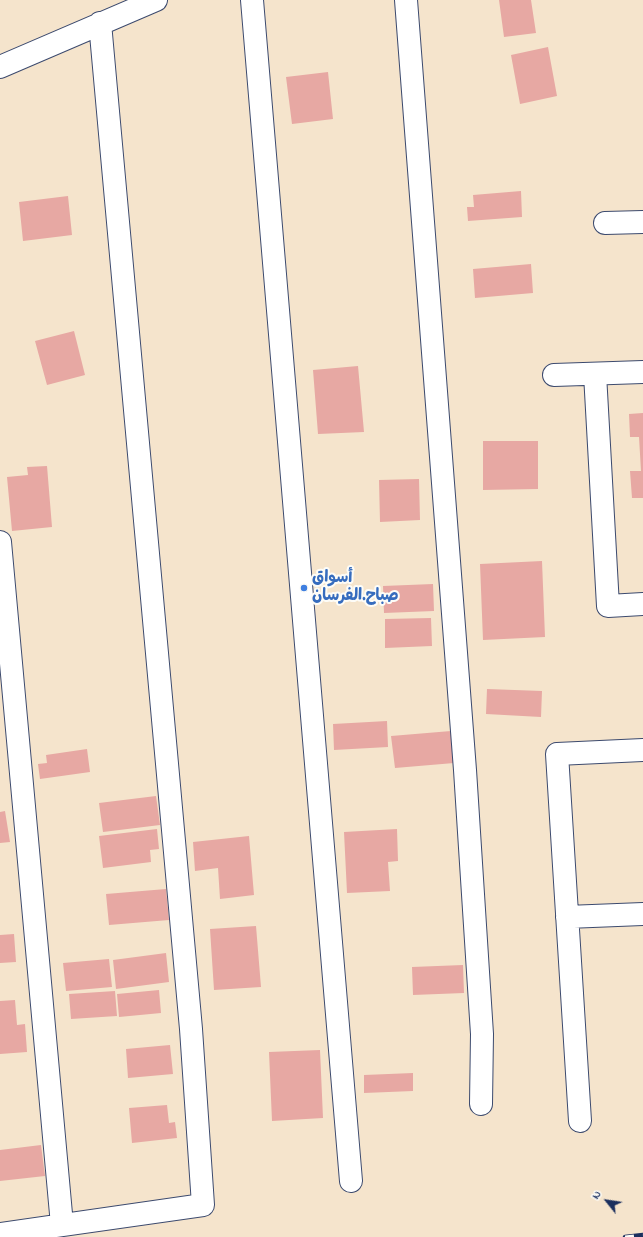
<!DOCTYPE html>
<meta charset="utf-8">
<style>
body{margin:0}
#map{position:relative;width:643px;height:1237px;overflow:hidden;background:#f5e4cc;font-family:"Indie Flower",sans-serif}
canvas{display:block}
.north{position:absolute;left:587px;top:1181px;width:40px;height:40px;-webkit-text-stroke:3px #fdfcf7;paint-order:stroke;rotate:300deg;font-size:11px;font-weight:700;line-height:16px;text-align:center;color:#1b2f5e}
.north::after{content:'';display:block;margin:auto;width:14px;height:18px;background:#1b2f5e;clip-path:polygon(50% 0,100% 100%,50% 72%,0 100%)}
</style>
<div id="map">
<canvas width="643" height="1237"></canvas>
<div class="north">N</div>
</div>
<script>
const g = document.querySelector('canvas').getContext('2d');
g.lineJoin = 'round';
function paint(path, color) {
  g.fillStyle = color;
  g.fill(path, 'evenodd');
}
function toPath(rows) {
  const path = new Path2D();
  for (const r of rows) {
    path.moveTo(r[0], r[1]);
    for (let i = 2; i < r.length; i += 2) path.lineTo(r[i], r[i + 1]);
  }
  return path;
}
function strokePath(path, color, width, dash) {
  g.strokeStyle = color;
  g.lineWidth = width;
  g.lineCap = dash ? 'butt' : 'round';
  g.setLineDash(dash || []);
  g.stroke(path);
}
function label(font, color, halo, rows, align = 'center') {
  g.font = font + ' "Indie Flower","Playpen Sans Arabic",sans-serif';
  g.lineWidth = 4;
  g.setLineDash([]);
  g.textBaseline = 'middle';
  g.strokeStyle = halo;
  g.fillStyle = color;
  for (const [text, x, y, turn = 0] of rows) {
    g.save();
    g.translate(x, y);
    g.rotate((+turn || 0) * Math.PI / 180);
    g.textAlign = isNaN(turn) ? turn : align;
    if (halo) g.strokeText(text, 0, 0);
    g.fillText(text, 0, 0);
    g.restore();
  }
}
paint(toPath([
 [499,0,531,0,536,33,504,37],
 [548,47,557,96,520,104,511,55],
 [328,72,333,119,292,124,286,77],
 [521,191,522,217,468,221,467,207,474,207,473,195],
 [68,196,72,235,23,241,19,202],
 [531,264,533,293,475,298,473,269],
 [74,331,85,375,47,385,35,341],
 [358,366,364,432,318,434,313,370],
 [643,413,643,498,632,498,630,471,641,471,639,437,630,437,629,414],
 [483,441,538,441,538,489,483,490],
 [47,466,52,527,12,531,7,477,28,475,27,467],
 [419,479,420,520,380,522,379,480],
 [542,561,545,637,483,640,480,564],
 [433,584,434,611,384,613,383,586],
 [431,618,432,646,385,648,385,619],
 [487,689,542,691,541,717,486,714],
 [387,721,388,747,334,750,333,724],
 [451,731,454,763,395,768,391,736],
 [87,749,90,772,40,779,38,764,47,763,46,755],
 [156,796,160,825,103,832,99,803],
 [5,811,10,842,0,843,0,812],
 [157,829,159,849,150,850,151,862,103,868,99,836],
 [397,829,398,861,388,862,390,891,347,893,344,832],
 [249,836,254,895,220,899,218,868,195,871,193,842],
 [166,889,169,920,109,925,106,894],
 [256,926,261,987,214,990,210,929],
 [14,934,16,962,0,963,0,935],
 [166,953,169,982,116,989,113,960],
 [109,959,112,987,66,991,63,963],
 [463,965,464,993,413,995,412,967],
 [159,990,161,1013,119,1017,117,994],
 [115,991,117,1016,71,1019,69,994],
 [15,1000,17,1025,25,1024,27,1052,0,1054,0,1001],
 [170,1045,173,1074,128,1078,126,1049],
 [320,1050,323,1118,272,1121,269,1052],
 [413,1073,413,1091,364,1093,364,1075],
 [167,1105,169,1123,175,1122,177,1138,132,1143,129,1108],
 [41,1145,45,1176,0,1181,0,1150]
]), '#e7a8a3');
const street = toPath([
 [252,0,351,1181],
 [406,0,465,770,482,1034,481,1104],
 [0,67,156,0],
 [605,223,643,222],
 [595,374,608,606,643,604],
 [554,375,643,372],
 [0,542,62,1225],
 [567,917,643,914],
 [580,1121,557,754,643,750],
 [0,1234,203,1205,191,1029,100,23]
]);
strokePath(street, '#3c4a6e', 24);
strokePath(street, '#fff', 22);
const rail = toPath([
 [625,1237,643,1235]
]);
strokePath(rail, '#1b2f5e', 4.5);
strokePath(rail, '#fdfcf7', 3, [9]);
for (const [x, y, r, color] of [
 [304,588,4,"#3f7fe0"]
]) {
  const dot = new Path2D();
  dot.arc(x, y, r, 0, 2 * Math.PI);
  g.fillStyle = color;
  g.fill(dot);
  strokePath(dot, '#fdfcf7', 1.5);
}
label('bold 16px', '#366cbe', '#fdfcf7', [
 ["أسواق",312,579],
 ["صباح.الفرسان",312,597]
], 'left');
</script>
